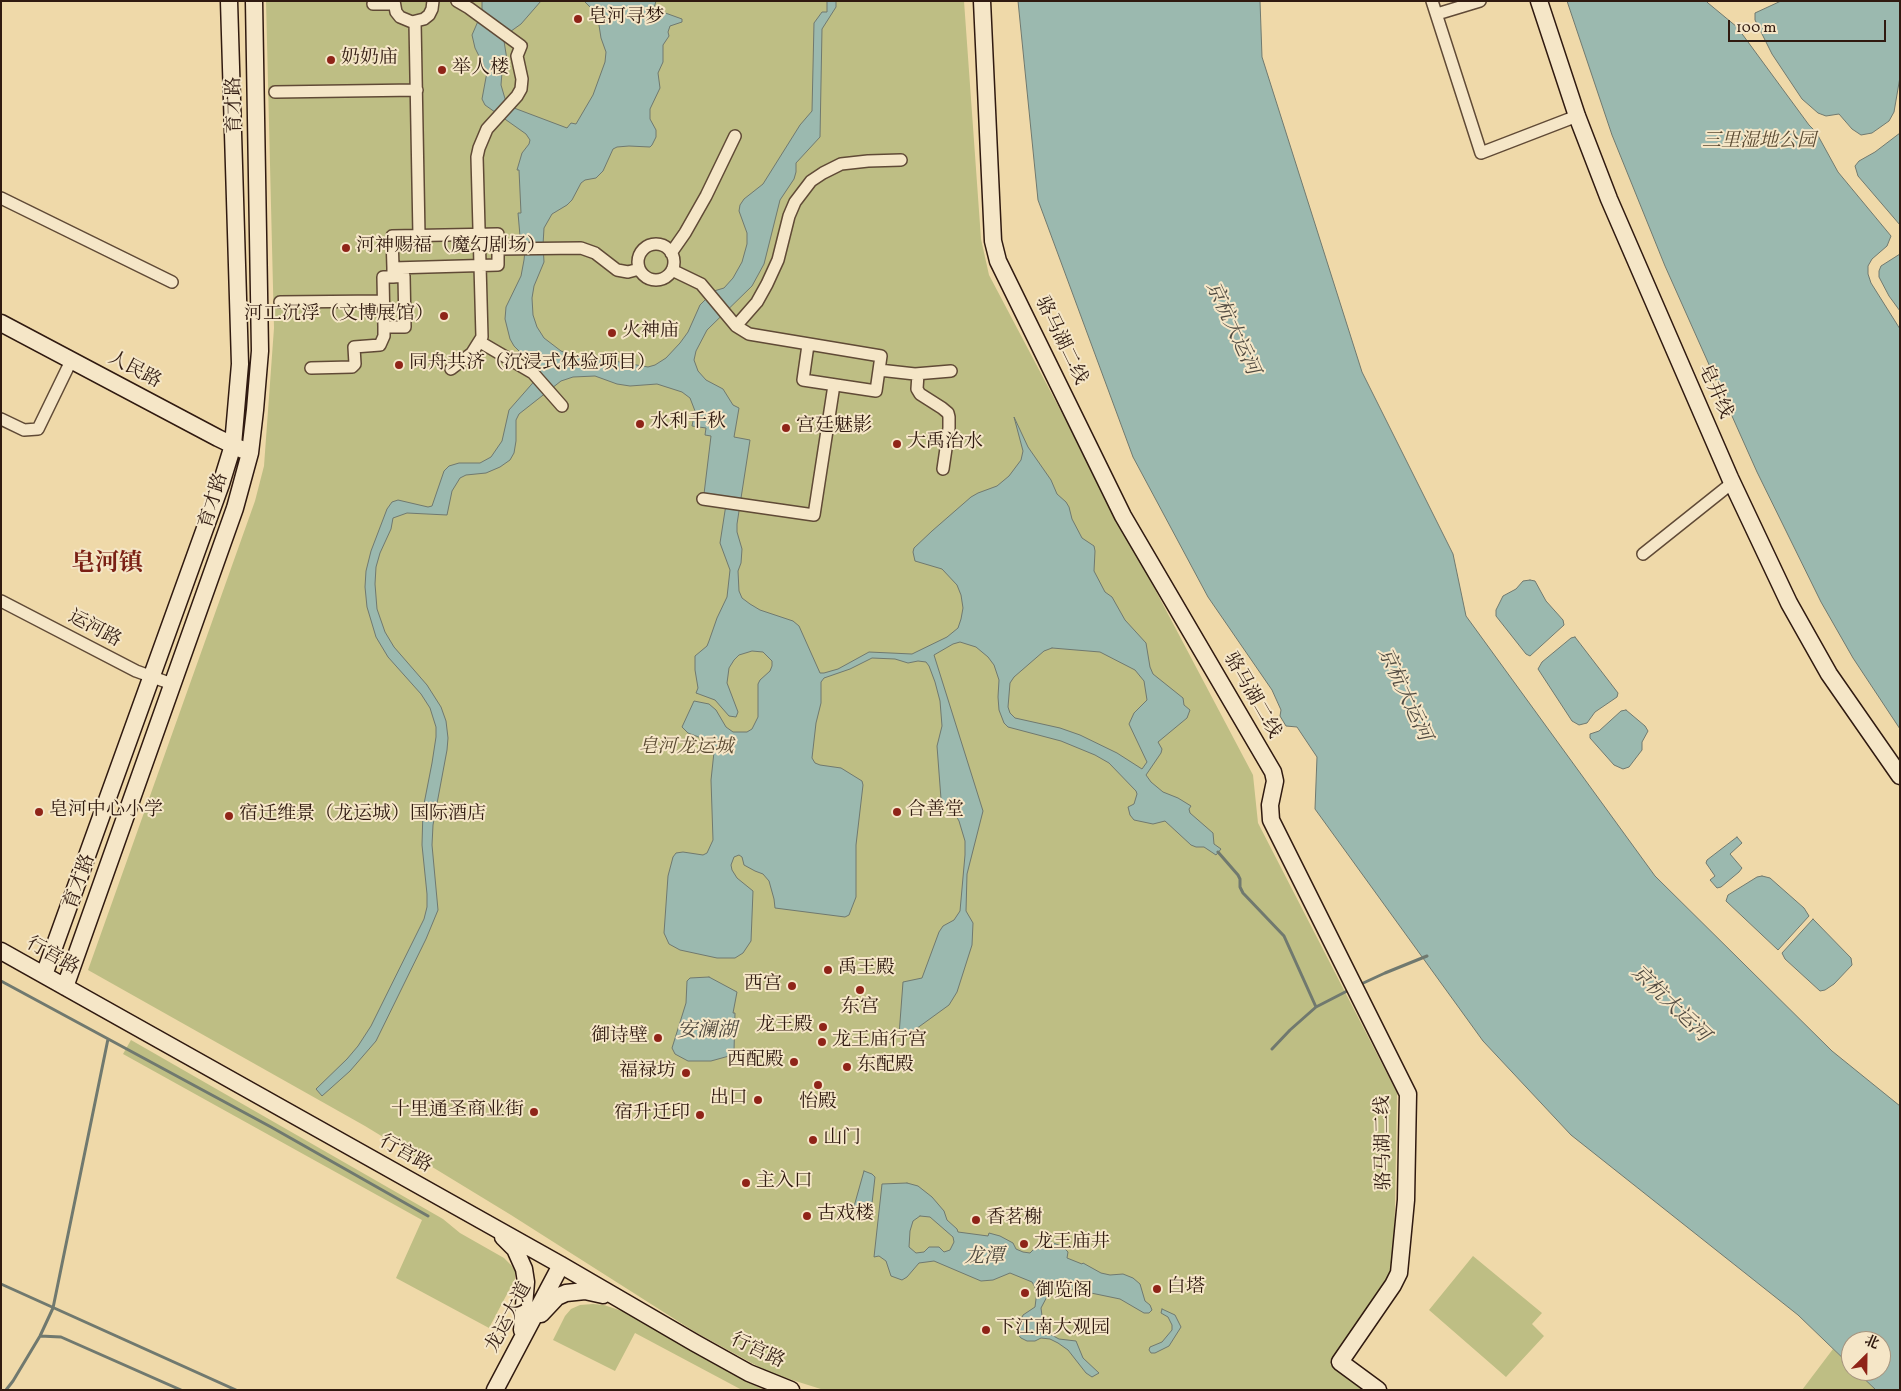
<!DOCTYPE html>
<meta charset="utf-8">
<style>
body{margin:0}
#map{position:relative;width:1901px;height:1391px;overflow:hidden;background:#efd9a9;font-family:Vollkorn,"Noto Serif SC",serif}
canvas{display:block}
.frame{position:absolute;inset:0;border:2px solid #301a10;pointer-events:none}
.north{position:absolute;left:1841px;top:1331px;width:50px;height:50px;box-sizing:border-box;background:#f5e6c7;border:1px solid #a6947e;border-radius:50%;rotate:23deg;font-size:14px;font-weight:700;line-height:20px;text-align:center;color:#301a10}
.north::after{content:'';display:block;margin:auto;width:18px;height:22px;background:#8f2418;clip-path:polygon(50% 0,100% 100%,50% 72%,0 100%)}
.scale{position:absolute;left:1728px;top:20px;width:158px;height:22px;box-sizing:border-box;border:2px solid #301a10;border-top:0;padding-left:6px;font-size:15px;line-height:18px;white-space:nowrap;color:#301a10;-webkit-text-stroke:4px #f5e6c7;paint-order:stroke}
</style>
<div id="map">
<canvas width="1901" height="1391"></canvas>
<div class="frame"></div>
<div class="north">北</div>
<div class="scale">100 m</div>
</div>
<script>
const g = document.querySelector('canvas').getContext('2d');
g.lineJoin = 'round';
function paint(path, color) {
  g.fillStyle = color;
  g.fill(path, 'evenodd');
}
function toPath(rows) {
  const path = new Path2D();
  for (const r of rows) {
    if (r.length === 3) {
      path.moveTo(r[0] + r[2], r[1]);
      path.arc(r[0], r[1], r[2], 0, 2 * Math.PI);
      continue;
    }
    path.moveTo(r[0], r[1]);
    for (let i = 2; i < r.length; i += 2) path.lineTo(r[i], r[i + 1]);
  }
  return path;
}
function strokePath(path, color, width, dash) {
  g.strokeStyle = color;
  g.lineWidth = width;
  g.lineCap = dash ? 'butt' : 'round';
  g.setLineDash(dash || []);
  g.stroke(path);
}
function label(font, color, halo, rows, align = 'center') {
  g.font = font + ' Vollkorn,"Noto Serif SC",serif';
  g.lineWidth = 4;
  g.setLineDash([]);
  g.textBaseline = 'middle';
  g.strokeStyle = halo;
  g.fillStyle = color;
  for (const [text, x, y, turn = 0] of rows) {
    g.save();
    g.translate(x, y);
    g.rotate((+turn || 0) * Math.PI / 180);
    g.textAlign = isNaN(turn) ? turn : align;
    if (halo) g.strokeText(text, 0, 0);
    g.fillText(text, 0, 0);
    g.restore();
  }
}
paint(toPath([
 [266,1,964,1,981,239,989,275,1253,775,1258,823,1397,1093,1394,1259,1389,1278,1379,1295,1330,1364,1366,1390,824,1390,770,1373,695,1332,511,1215,365,1126,88,970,255,501,264,466,274,328],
 [131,1040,443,1219,460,1233,504,1258,511,1265,515,1271,515,1279,489,1328,396,1278,422,1220,123,1054],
 [1473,1256,1542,1313,1532,1324,1544,1336,1506,1377,1429,1310],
 [593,1304,604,1305,625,1312,734,1375,764,1390,742,1390,635,1333,615,1371,553,1340,565,1316,571,1309,580,1305],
 [1833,1349,1851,1366,1851,1371,1856,1371,1876,1390,1802,1390]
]), '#bebe84');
const water = toPath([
 [482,1,541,1,521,24,507,34,504,41,507,60,502,72,501,85,506,102,514,108,567,128,571,123,576,124,593,95,605,62,606,52,601,38,598,19,592,9,584,1,656,1,654,8,657,10,682,19,682,22,670,26,668,32,669,36,663,45,663,62,658,73,660,88,650,109,650,119,656,130,656,137,652,145,650,147,629,146,617,147,613,149,603,171,596,178,585,180,581,183,572,200,567,205,552,214,544,228,543,245,544,262,534,286,532,298,533,315,537,327,544,338,561,351,573,356,586,356,648,367,655,365,666,358,680,343,688,332,700,305,714,291,724,288,733,278,742,262,747,244,747,233,739,211,740,205,744,199,763,184,800,125,812,111,814,23,822,12,827,12,827,1,836,1,836,7,822,29,820,137,796,163,796,172,794,179,780,200,764,264,752,286,707,330,696,351,694,360,698,371,706,380,723,389,733,405,739,408,734,437,750,440,737,524,737,532,742,549,741,563,738,571,739,591,742,598,750,604,760,610,793,621,799,626,820,673,824,673,838,669,869,652,912,654,947,637,958,628,961,619,963,608,961,595,957,585,942,569,915,561,913,552,914,548,932,531,971,497,978,493,997,486,1009,476,1021,460,1023,451,1014,417,1028,447,1051,480,1057,494,1066,502,1069,507,1072,519,1082,538,1094,546,1095,551,1094,571,1105,592,1112,597,1125,620,1146,643,1150,667,1153,674,1183,698,1184,705,1190,710,1187,718,1158,742,1162,749,1161,753,1146,775,1151,782,1163,792,1178,798,1191,806,1189,809,1190,813,1213,833,1214,844,1221,849,1216,855,1204,847,1196,847,1191,845,1165,821,1153,824,1134,820,1130,815,1128,807,1134,804,1137,794,1136,791,1109,763,1095,755,1061,741,1008,727,1004,723,999,710,998,697,999,680,994,665,988,657,976,647,960,642,953,644,934,655,983,811,967,874,966,911,973,923,972,945,957,992,949,1005,909,1034,902,1037,899,1035,903,982,922,978,939,932,943,926,954,920,960,911,965,855,965,841,959,821,955,814,946,807,941,799,937,746,942,726,940,701,935,682,929,666,926,662,918,661,908,663,895,659,872,658,850,669,824,678,821,682,821,703,816,723,812,758,815,763,820,765,841,768,862,781,863,785,856,845,856,897,849,915,845,917,775,908,774,899,769,881,763,874,755,871,744,865,742,857,739,855,734,857,731,865,732,870,737,878,753,891,751,941,743,953,735,958,717,958,680,950,669,944,664,933,668,876,673,857,676,853,683,852,703,855,707,853,713,840,711,780,714,752,713,746,704,739,688,733,682,727,694,701,709,704,716,710,726,727,733,732,747,732,752,729,758,717,758,684,760,680,770,671,772,666,772,661,763,652,752,651,739,655,734,660,729,668,727,683,738,712,736,717,729,716,715,700,696,693,698,688,695,670,695,656,707,646,709,641,717,618,727,597,730,570,720,543,727,498,704,494,711,436,705,435,706,428,692,426,695,411,690,398,682,392,657,384,630,386,617,384,595,376,573,377,561,381,519,414,516,420,516,441,514,453,510,460,500,467,486,473,466,475,460,478,452,491,447,515,407,513,393,518,391,529,380,553,376,567,375,584,377,609,385,632,394,647,427,685,441,707,446,721,448,738,447,750,433,825,432,845,438,910,426,939,376,1041,350,1071,322,1096,316,1089,347,1059,358,1046,371,1026,424,919,427,907,427,894,422,845,423,809,432,763,436,737,436,727,430,708,421,694,388,657,376,637,367,607,365,587,366,571,371,551,387,509,392,502,398,500,428,507,432,506,444,471,449,466,459,463,480,463,491,457,502,441,509,410,538,377,540,372,537,367,524,356,514,346,510,339,505,319,506,307,521,276,524,260,526,241,520,236,518,213,521,213,519,170,517,170,522,153,529,144,530,140,526,134,485,105,482,99,487,72,475,48,472,35,482,12,482,1],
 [1052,648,1100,652,1135,670,1144,681,1147,700,1134,713,1129,724,1147,762,1142,769,1117,753,1080,735,1060,728,1015,718,1010,713,1008,707,1010,683,1014,677,1044,651,1052,648],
 [1018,1,1260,1,1262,57,1362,372,1453,554,1466,616,1655,876,1832,1051,1900,1106,1900,1390,1876,1390,1856,1371,1881,1371,1881,1341,1851,1341,1851,1366,1798,1315,1571,1135,1483,1041,1315,809,1317,757,1297,727,1286,726,1280,716,1281,710,1272,690,1208,597,1133,457,1038,200,1018,1],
 [1567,1,1706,1,1708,3,1737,27,1809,125,1816,132,1838,172,1891,236,1887,246,1872,259,1868,266,1868,274,1871,283,1900,329,1900,729,1853,658,1821,602,1757,472,1665,266,1612,135,1567,1],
 [1781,1,1900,1,1900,77,1894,112,1889,121,1872,133,1861,135,1852,129,1839,114,1826,116,1818,113,1802,99,1772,54,1755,20,1755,13,1781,1],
 [1900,133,1900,225,1858,176,1855,166,1859,161,1875,152,1900,133],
 [1900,254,1900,311,1889,296,1879,277,1879,271,1881,266,1900,254],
 [1530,580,1535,581,1546,601,1563,620,1564,625,1530,656,1526,654,1496,616,1496,610,1503,596,1516,589,1523,581,1530,580],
 [1575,637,1618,693,1617,697,1595,712,1587,723,1579,725,1572,721,1538,669,1542,662,1571,638,1575,637],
 [1626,710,1645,726,1648,731,1642,742,1642,750,1629,767,1623,769,1614,765,1590,738,1590,734,1599,731,1621,711,1626,710],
 [1737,837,1742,843,1730,854,1742,868,1739,872,1721,887,1717,888,1710,880,1715,876,1706,863,1707,860,1737,837],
 [1762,876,1770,878,1804,908,1809,916,1778,950,1726,901,1728,895,1757,877,1762,876],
 [1813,919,1851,958,1852,965,1834,984,1825,990,1820,991,1785,959,1782,953,1813,919],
 [709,977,737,992,733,1013,735,1013,734,1051,729,1056,711,1061,688,1061,675,1054,672,1048,686,1003,687,981,690,978,709,977],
 [864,1171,872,1174,875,1177,871,1212,869,1218,867,1219,857,1214,853,1210,864,1171],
 [907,1183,918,1186,932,1197,944,1211,947,1220,957,1229,958,1232,988,1236,989,1233,1000,1236,1013,1243,1016,1249,1023,1252,1030,1253,1040,1243,1049,1241,1063,1247,1068,1252,1067,1258,1082,1264,1083,1263,1101,1273,1110,1275,1123,1274,1133,1278,1140,1284,1145,1301,1150,1305,1152,1310,1149,1313,1144,1313,1120,1299,1062,1287,1051,1289,1041,1308,1044,1331,1059,1339,1076,1341,1083,1358,1099,1373,1092,1377,1086,1373,1068,1350,1058,1343,1050,1339,1041,1338,1035,1341,1027,1341,1021,1338,1016,1332,1023,1315,1035,1307,1037,1291,1032,1282,1010,1273,993,1280,981,1281,934,1261,919,1263,907,1277,902,1280,891,1276,886,1261,879,1256,874,1257,882,1184,907,1183],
 [920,1216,930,1217,953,1237,954,1242,950,1250,944,1252,939,1247,929,1247,924,1252,916,1253,909,1247,910,1231,913,1221,920,1216],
 [1162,1309,1175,1315,1181,1327,1169,1346,1155,1353,1151,1353,1149,1350,1150,1347,1162,1342,1172,1330,1172,1325,1168,1317,1161,1313,1162,1309]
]);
paint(water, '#9bb9af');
strokePath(water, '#70796f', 1);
strokePath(toPath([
 [1218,852,1238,875,1240,879,1240,887,1243,893,1284,936,1316,1007,1351,989],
 [1,981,271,1127,428,1216],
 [1359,985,1385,973,1427,956],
 [1272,1049,1290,1030,1316,1007],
 [1,1284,236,1390],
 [40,1336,61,1337,181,1390],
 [6,1390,13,1381,40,1336,53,1308,108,1039]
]), '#70796f', 3);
const street = toPath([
 [394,1,396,12,400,17,412,22,424,19,429,15,432,9,433,1],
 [1432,1,1481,153,1577,116],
 [373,4,394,4],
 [1437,14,1480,1],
 [415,22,419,236],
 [275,92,417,90],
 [1,198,172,282],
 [498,234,498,265,393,268,392,236,498,234],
 [656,262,18],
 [498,249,581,248,595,253,617,270,628,272,639,269],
 [671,253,685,233,706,196,735,136],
 [393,268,393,277,383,277,384,327,405,327,404,276,393,277],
 [672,270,701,284,736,326,749,334,881,356,876,391,803,380,808,345],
 [280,302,383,301],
 [736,326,757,302,767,284,778,260,789,216,795,202,811,181,823,173,841,164,868,161,901,160],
 [480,342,533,373,562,406],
 [311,368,352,367,355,364,354,347,380,345,384,336,384,327],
 [451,369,472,353,482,337,477,157,479,148,487,129,517,96,521,89,522,79,517,56,521,46,469,8,457,1],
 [879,370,915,374,951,371],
 [918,374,917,389,920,394,942,408,948,413,949,417,949,428,943,469],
 [1,419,24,430,38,429,71,361],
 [703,499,814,515,834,385],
 [1643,554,1732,483],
 [1,601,136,671,172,684]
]);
const secondary = toPath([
 [982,1,993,241,998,261,1123,516,1273,772,1275,781,1270,805,1271,820,1408,1094,1406,1200,1399,1273,1393,1285,1340,1362,1378,1390],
 [1539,1,1577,116,1609,199,1730,478,1789,603,1829,674,1900,776],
 [1,323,218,438,243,450],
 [1,951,561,1265,695,1343,749,1373,791,1390],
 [44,975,221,484,233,445,240,364,229,1],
 [65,987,235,508,250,453,255,410,260,351,254,1],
 [503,1237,515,1249,524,1269,526,1282,522,1330],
 [541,1314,557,1297,566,1293,585,1291,603,1295],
 [495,1390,561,1265]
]);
strokePath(street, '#604a36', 14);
strokePath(secondary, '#301a10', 19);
strokePath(street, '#f5e6c7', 11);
strokePath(secondary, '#f5e6c7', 16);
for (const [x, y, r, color] of [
 [578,19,5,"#8f2418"],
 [331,60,5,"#8f2418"],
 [442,70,5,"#8f2418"],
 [346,248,5,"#8f2418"],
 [444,316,5,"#8f2418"],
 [612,333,5,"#8f2418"],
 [399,365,5,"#8f2418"],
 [640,424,5,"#8f2418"],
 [786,428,5,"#8f2418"],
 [897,444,5,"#8f2418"],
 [39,812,5,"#8f2418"],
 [897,812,5,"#8f2418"],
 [229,816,5,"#8f2418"],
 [828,970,5,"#8f2418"],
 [792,986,5,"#8f2418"],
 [860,990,5,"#8f2418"],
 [823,1027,5,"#8f2418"],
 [658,1038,5,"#8f2418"],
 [822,1042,5,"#8f2418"],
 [794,1062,5,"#8f2418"],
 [847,1067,5,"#8f2418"],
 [686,1073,5,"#8f2418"],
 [818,1085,5,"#8f2418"],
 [758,1100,5,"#8f2418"],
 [534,1112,5,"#8f2418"],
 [700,1115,5,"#8f2418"],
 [813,1140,5,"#8f2418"],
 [746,1183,5,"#8f2418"],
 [807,1216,5,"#8f2418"],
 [976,1220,5,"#8f2418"],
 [1024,1244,5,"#8f2418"],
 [1157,1289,5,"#8f2418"],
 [1025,1293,5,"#8f2418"],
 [986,1330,5,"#8f2418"]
]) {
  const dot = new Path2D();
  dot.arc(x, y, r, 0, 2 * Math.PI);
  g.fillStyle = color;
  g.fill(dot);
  strokePath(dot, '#f5e6c7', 2);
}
label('19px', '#301a10', '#f5e6c7', [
 ["皂河寻梦",588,19],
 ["奶奶庙",341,60],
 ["举人楼",452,70],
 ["河神赐福（魔幻剧场）",356,248],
 ["河工沉浮（文博展馆）",434,316,"right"],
 ["火神庙",622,333],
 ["同舟共济（沉浸式体验项目）",409,365],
 ["水利千秋",650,424],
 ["宫廷魅影",796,428],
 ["大禹治水",907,444],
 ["皂河中心小学",49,812],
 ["合善堂",907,812],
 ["宿迁维景（龙运城）国际酒店",239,816],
 ["禹王殿",838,970],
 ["西宫",782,986,"right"],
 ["东宫",860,1009,"center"],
 ["龙王殿",813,1027,"right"],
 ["御诗壁",648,1038,"right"],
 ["龙王庙行宫",832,1042],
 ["西配殿",784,1062,"right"],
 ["东配殿",857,1067],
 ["福禄坊",676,1073,"right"],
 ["出口",748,1100,"right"],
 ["怡殿",818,1104,"center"],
 ["十里通圣商业街",524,1112,"right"],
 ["宿升迁印",690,1115,"right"],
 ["山门",823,1140],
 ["主入口",756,1183],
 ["古戏楼",817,1216],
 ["香茗榭",986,1220],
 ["龙王庙井",1034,1244],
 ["白塔",1167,1289],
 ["御览阁",1035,1293],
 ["下江南大观园",996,1330]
], 'left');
label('19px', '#301a10', '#f5e6c7', [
 ["育才路",236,105,-91],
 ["骆马湖二线",1060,341,64],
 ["人民路",134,371,28],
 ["皂井线",1714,392,66],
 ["育才路",215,501,-73],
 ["运河路",94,630,28],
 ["骆马湖二线",1251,696,60],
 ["育才路",81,882,-70],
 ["行宫路",52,957,29],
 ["骆马湖二线",1385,1143,-91],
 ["行宫路",405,1155,29],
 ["龙运大道",510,1318,-62],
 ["行宫路",757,1352,25]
]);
label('italic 19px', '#5b4b33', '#f5e6c7', [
 ["三里湿地公园",1759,143],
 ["皂河龙运城",686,749]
]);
label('italic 20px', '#504a40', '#f5e6c7', [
 ["京杭大运河",1231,329,65],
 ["京杭大运河",1403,695,65],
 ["京杭大运河",1669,1005,44],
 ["安澜湖",707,1032],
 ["龙潭",984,1258]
]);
label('bold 24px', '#7a1f14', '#f5e6c7', [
 ["皂河镇",107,566]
]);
</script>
